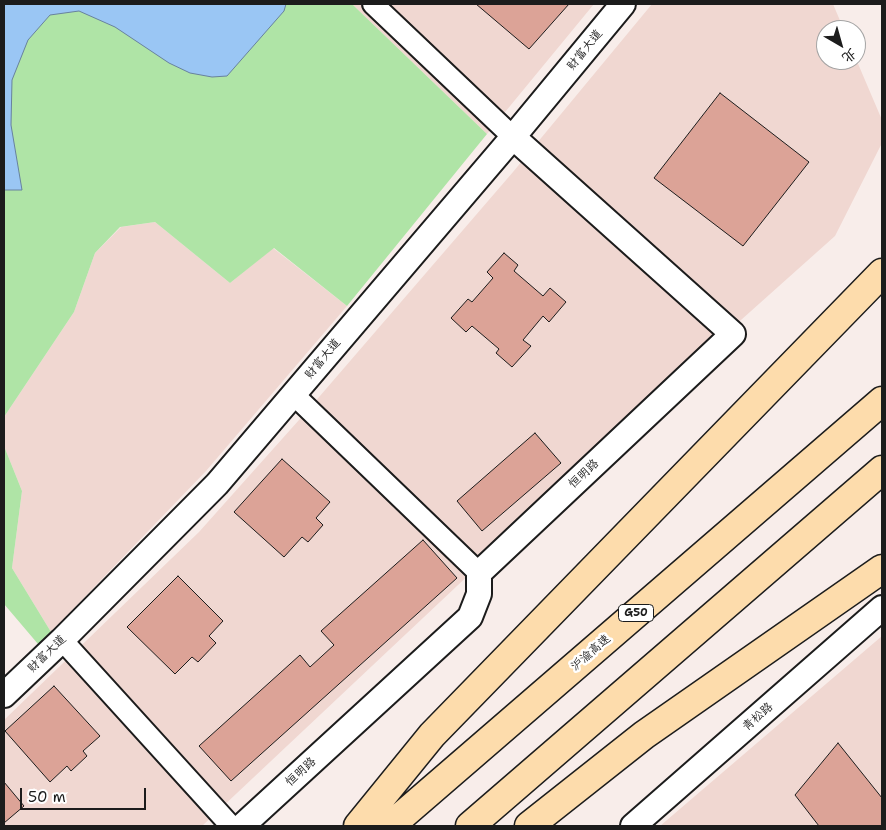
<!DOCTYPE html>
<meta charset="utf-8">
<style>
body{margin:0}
#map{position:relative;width:886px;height:830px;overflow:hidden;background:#f8edea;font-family:"Shantell Sans","LXGW WenKai TC",sans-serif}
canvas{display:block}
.frame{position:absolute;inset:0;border:5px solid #1c1c1c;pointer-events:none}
.north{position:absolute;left:816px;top:20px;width:50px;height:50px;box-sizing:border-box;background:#fff;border:1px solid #a4a4a4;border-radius:50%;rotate:142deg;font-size:14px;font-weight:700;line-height:20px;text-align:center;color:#1c1c1c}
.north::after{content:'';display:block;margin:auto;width:18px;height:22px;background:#1c1c1c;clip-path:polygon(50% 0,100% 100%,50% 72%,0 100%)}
.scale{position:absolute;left:20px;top:788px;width:126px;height:22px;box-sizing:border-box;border:2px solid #1c1c1c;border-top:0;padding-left:6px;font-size:15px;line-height:18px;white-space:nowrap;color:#1c1c1c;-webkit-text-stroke:4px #fff;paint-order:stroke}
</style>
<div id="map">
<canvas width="886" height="830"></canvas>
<div class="frame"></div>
<div class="north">北</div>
<div class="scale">50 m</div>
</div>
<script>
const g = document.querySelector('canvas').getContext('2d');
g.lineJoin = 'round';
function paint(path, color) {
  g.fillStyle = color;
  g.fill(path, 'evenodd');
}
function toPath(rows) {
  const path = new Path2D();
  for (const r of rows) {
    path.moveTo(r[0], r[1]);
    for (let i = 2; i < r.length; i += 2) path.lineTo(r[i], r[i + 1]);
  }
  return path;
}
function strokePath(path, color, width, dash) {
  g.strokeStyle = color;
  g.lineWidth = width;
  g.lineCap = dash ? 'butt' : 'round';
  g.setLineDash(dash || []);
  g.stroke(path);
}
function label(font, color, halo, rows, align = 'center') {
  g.font = font + ' "Shantell Sans","LXGW WenKai TC",sans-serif';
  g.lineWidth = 5;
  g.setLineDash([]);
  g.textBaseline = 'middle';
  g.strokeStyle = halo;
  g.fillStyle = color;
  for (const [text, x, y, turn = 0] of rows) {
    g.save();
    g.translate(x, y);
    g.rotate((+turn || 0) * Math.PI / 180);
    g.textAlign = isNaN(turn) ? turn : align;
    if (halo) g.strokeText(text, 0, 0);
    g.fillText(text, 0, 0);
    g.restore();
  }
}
paint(toPath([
 [352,4,594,4,487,134],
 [652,4,833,4,844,30,826,30,826,60,856,60,856,59,882,120,882,143,835,236,713,345,202,826,4,826,4,720,199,532,307,411,513,172],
 [155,222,230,283,273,248,347,306,206,471,51,632,12,568,22,491,4,446,4,417,74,312,95,253,121,227],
 [882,636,882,826,660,826]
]), '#f0d7d1');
paint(toPath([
 [4,4,352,4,487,134,347,306,274,248,230,283,155,222,120,227,95,253,74,312,4,417],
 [4,446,22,491,12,568,51,632,38,644,4,604]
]), '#afe4a6');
const water = toPath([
 [4,4,286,4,284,11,227,76,212,77,190,73,169,63,115,27,79,11,50,15,28,40,12,80,11,125,22,190,4,190,4,4]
]);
paint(water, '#9ac6f4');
strokePath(water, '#68829e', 1);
const building = toPath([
 [476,4,569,4,529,49,476,4],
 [720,93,809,162,743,246,654,178,720,93],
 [504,253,518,265,514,271,543,296,550,288,566,302,549,322,543,316,523,340,531,346,512,367,496,353,499,349,472,326,466,332,451,318,468,299,472,302,493,278,487,272,504,253],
 [535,433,561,463,482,531,457,501,535,433],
 [282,459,330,502,316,518,323,525,308,542,302,537,284,557,234,512,282,459],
 [423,540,457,578,231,781,199,746,300,655,310,667,334,645,321,631,423,540],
 [178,576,223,621,209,636,216,643,198,662,192,657,175,674,127,627,178,576],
 [54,686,100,736,83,751,87,756,71,771,67,766,50,782,5,731,54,686],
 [838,743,882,798,882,826,819,826,795,795,838,743],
 [4,782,24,806,4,823,4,782]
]);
paint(building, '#dca397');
strokePath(building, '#1c1c1c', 1);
const minor = toPath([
 [373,4,513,137],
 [293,394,479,573],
 [62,640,231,826]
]);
const tertiary = toPath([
 [4,695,62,640,217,484,513,137,623,4],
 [242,826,470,617,479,594,479,573,733,334,513,137],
 [633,826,882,608]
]);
const motorway = toPath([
 [358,826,432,735,882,273],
 [390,826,882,401],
 [470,826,882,470],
 [529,826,644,735,882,569]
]);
strokePath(minor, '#1c1c1c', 24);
strokePath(tertiary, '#1c1c1c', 28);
strokePath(motorway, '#1c1c1c', 31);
strokePath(minor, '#fff', 20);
strokePath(tertiary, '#fff', 24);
strokePath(motorway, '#fddcac', 28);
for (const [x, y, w] of [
 [636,613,35]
]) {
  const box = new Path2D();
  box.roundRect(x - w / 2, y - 8.5, w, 17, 4);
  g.fillStyle = '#fff';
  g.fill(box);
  strokePath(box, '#1c1c1c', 1);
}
label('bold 11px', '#1c1c1c', null, [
 ["G50",636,613]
]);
label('12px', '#1c1c1c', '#fff', [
 ["财富大道",585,50,-51],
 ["财富大道",323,359,-50],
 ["恒明路",584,474,-43],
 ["沪渝高速",591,653,-41],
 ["财富大道",47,654,-44],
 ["青松路",758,717,-41],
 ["恒明路",301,772,-42]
]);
</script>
